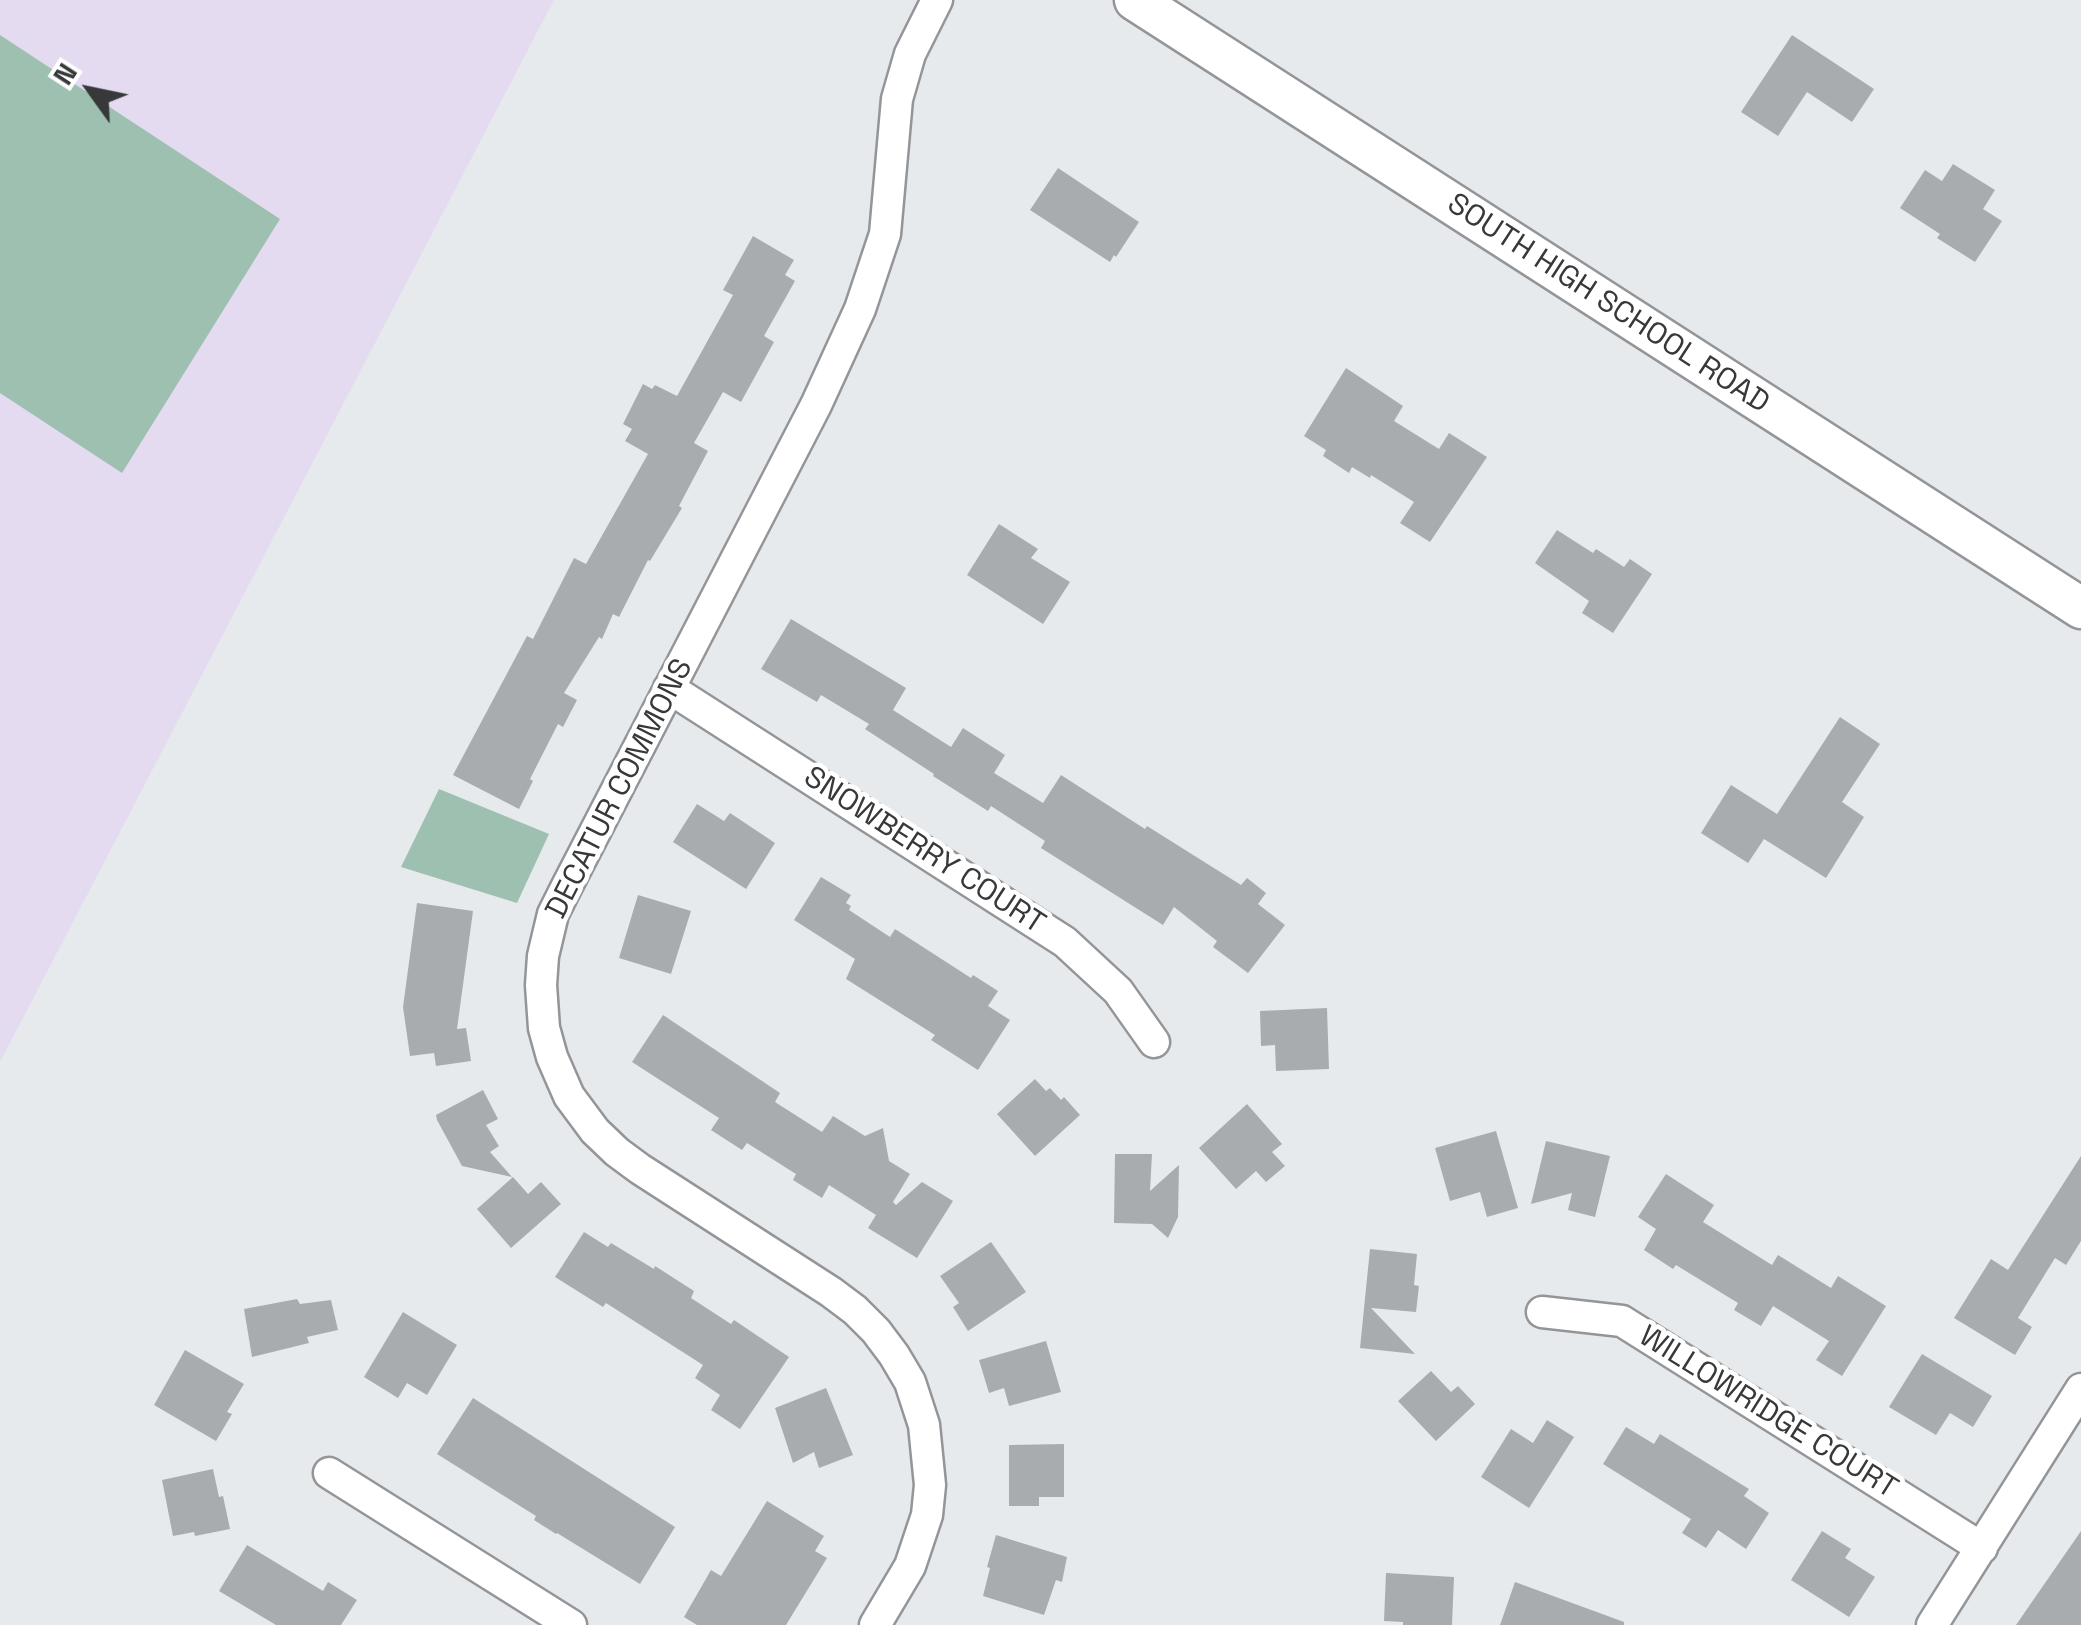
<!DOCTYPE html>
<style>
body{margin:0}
#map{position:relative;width:2081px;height:1625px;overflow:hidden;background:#e7eaed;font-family:"Space Grotesk",sans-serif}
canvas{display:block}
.north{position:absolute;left:40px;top:40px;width:100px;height:100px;-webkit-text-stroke:8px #fff;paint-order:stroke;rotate:303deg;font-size:28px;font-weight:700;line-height:40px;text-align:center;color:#373839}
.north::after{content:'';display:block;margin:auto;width:35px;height:45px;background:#373839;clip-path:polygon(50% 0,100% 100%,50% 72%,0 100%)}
</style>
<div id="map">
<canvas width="2081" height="1625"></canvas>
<div class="north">N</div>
</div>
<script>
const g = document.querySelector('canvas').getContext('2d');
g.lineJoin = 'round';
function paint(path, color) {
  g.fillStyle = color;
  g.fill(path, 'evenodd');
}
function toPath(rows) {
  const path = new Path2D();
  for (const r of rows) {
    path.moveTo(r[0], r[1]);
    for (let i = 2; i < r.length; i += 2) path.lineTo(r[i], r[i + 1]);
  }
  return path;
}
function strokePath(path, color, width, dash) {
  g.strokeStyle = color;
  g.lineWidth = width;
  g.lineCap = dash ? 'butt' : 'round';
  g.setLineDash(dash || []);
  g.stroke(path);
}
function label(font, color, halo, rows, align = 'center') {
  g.font = font + ' "Space Grotesk",sans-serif';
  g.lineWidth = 9;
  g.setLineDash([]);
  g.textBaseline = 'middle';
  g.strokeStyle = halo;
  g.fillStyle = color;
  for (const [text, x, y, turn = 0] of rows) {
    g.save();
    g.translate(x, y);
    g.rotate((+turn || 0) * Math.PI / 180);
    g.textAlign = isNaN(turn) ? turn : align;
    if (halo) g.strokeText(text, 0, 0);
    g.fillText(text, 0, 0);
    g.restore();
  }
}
paint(toPath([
 [0,0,554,0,0,1062]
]), '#e4dbf0');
paint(toPath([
 [0,35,280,219,122,473,0,393],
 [439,789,549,834,517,903,401,867]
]), '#9ec0b0');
paint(toPath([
 [1792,35,1874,89,1852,122,1807,92,1778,136,1741,112],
 [1953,164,1995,190,1983,209,2002,221,1975,262,1937,238,1940,234,1900,208,1925,170,1942,181],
 [1058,168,1139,222,1116,257,1114,255,1110,262,1030,210],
 [753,236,794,260,785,275,795,281,764,336,774,342,741,402,723,392,694,443,708,451,679,506,682,508,650,561,648,560,619,617,613,614,602,639,599,637,564,693,577,700,563,727,558,724,530,779,533,781,519,809,453,775,527,636,533,639,574,558,586,564,648,454,625,441,632,429,623,424,643,384,652,389,655,385,677,396,733,295,723,290],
 [1346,368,1403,406,1394,421,1439,449,1449,433,1487,457,1430,542,1400,523,1414,502,1371,475,1370,478,1352,467,1349,473,1323,456,1326,450,1304,436],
 [999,524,1038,549,1031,558,1070,582,1043,624,967,575],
 [1557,530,1593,553,1596,549,1624,567,1630,559,1652,574,1613,633,1582,613,1589,601,1535,563],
 [791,619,906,688,893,710,951,747,963,728,1005,755,994,773,1043,803,1061,775,1145,829,1147,826,1241,885,1247,878,1266,893,1258,904,1285,925,1248,973,1213,947,1217,941,1174,907,1163,925,1041,848,1045,841,991,806,988,811,933,776,934,774,865,729,869,724,821,695,817,702,761,669],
 [1840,717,1880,744,1842,802,1864,817,1826,878,1764,839,1748,863,1701,833,1731,785,1777,814],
 [697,804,724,821,730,813,775,843,746,889,673,842],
 [821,877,851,895,846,903,851,906,849,910,890,937,895,929,971,978,973,975,998,991,988,1006,1010,1020,978,1070,931,1040,935,1035,846,979,855,959,794,920],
 [638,895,691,911,671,974,619,958],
 [417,903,473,911,457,1029,466,1028,471,1061,436,1066,434,1053,410,1056,403,1007],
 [1327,1008,1329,1069,1276,1071,1275,1045,1261,1046,1260,1011],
 [663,1015,780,1093,775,1102,822,1132,833,1116,865,1136,883,1128,889,1161,910,1174,893,1202,896,1205,922,1182,953,1201,917,1258,868,1228,876,1215,829,1185,822,1198,793,1180,796,1174,747,1143,742,1150,711,1130,719,1118,632,1062],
 [1035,1079,1046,1091,1050,1088,1061,1100,1064,1097,1080,1115,1035,1156,997,1114],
 [483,1090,498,1119,486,1125,499,1146,490,1152,512,1177,462,1166,437,1120,436,1115],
 [1247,1104,1282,1144,1272,1152,1285,1166,1266,1182,1256,1171,1236,1189,1199,1148],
 [1496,1131,1518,1208,1487,1217,1480,1192,1450,1201,1435,1148],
 [1546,1141,1610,1156,1595,1217,1568,1210,1572,1193,1531,1204],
 [1115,1154,1152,1154,1150,1191,1179,1165,1178,1217,1168,1238,1152,1224,1114,1223],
 [2081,1156,2081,1241,2066,1265,2055,1258,2018,1318,2032,1327,2015,1355,1954,1318,1991,1259,2008,1270],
 [1666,1174,1714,1205,1703,1222,1772,1265,1778,1255,1831,1288,1838,1276,1886,1306,1842,1376,1816,1360,1829,1341,1773,1306,1761,1326,1734,1310,1738,1303,1676,1265,1673,1269,1644,1250,1656,1229,1638,1217],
 [513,1177,528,1194,541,1182,561,1204,511,1248,477,1209],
 [584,1232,608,1247,611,1243,654,1269,655,1266,694,1291,691,1298,731,1324,734,1320,789,1357,740,1429,711,1410,720,1395,695,1378,703,1365,606,1303,603,1307,555,1277],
 [991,1242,1026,1292,968,1331,953,1307,959,1303,940,1276],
 [1370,1249,1417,1254,1414,1285,1419,1286,1416,1312,1371,1308,1415,1354,1360,1348],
 [297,1299,300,1304,331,1300,338,1330,307,1337,309,1343,252,1357,244,1309],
 [403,1312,457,1345,427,1395,407,1383,398,1398,364,1377],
 [1046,1341,1061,1392,1009,1406,1004,1388,989,1393,979,1360],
 [185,1350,244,1384,227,1412,232,1414,216,1441,154,1405],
 [1922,1354,1992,1396,1973,1427,1950,1413,1936,1435,1889,1407],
 [1431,1371,1451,1392,1458,1386,1475,1404,1436,1441,1398,1401],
 [826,1388,853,1455,819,1468,814,1452,793,1463,775,1408],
 [473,1398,675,1527,640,1584,557,1533,556,1534,534,1520,536,1516,437,1454],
 [1547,1420,1574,1437,1529,1508,1481,1477,1511,1429,1533,1443],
 [1626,1427,1654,1444,1660,1434,1749,1489,1744,1496,1769,1513,1746,1549,1718,1530,1706,1548,1682,1533,1691,1519,1603,1464],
 [1064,1444,1064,1497,1039,1497,1039,1506,1009,1506,1009,1445],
 [213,1469,219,1497,223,1496,230,1529,195,1536,194,1532,173,1536,162,1480],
 [767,1501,824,1536,815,1551,827,1558,786,1625,697,1625,684,1617,711,1570,721,1576],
 [1822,1531,1851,1549,1845,1558,1875,1577,1849,1617,1791,1580],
 [2081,1531,2081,1625,2016,1625],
 [996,1535,1067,1557,1062,1582,1056,1580,1044,1615,983,1596,990,1568,987,1567],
 [247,1545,323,1591,328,1582,357,1600,341,1625,276,1625,219,1591],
 [1386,1573,1454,1577,1452,1625,1403,1625,1403,1622,1384,1621],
 [1515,1582,1624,1622,1624,1625,1500,1625]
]), '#a9acae');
const street = toPath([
 [669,688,1065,942,1118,991,1154,1042],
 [1542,1312,1622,1321,1982,1548],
 [329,1473,571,1625],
 [875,1625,910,1566,927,1515,930,1485,924,1425,910,1382,894,1355,876,1331,855,1310,831,1292,640,1169,617,1152,595,1131,569,1096,552,1057,544,1028,541,985,543,956,553,914,566,888,816,405,860,309,885,234,897,99,910,54,937,0],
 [1932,1625,2081,1389]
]);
const secondary = toPath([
 [1135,0,2081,608]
]);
strokePath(street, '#939598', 35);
strokePath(secondary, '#939598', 45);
strokePath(street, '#fff', 30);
strokePath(secondary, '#fff', 40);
label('30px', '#373839', '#fff', [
 ["SOUTH HIGH SCHOOL ROAD",1608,304,33],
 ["DECATUR COMMONS",620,789,-63],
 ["SNOWBERRY COURT",924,851,33],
 ["WILLOWRIDGE COURT",1768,1413,32]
]);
</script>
